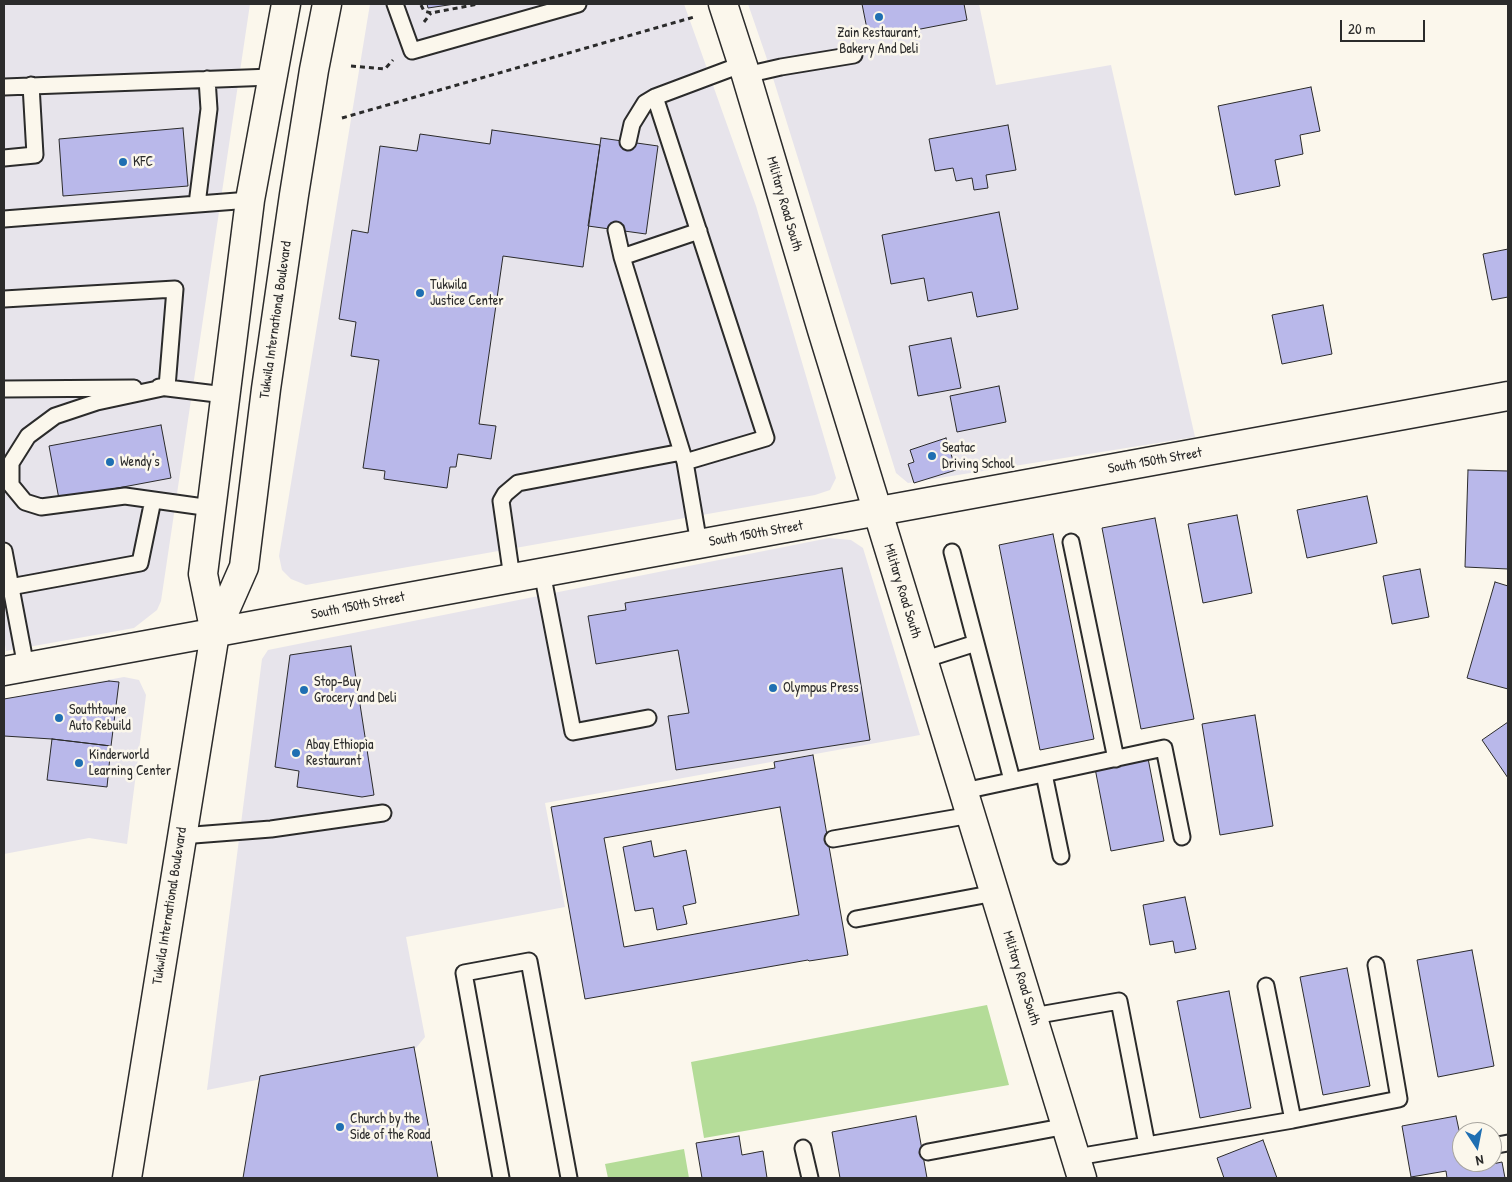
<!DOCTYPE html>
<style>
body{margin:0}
#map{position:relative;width:1512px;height:1182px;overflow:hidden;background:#fbf7ec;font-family:"Patrick Hand",sans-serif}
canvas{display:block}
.frame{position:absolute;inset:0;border:5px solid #2b2b2b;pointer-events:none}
.north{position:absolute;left:1452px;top:1122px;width:50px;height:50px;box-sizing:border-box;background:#fbf7ec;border:1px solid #a8a59f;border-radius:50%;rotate:169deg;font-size:14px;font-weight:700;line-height:20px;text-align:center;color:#2b2b2b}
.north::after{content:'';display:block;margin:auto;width:18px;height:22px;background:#1f6fb2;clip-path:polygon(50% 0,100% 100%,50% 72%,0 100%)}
.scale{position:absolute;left:1340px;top:20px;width:85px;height:22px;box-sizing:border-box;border:2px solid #2b2b2b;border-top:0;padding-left:6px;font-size:15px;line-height:18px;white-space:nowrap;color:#2b2b2b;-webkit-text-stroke:4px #fbf7ec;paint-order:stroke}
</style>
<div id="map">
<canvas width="1512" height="1182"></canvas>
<div class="frame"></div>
<div class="north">N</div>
<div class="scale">20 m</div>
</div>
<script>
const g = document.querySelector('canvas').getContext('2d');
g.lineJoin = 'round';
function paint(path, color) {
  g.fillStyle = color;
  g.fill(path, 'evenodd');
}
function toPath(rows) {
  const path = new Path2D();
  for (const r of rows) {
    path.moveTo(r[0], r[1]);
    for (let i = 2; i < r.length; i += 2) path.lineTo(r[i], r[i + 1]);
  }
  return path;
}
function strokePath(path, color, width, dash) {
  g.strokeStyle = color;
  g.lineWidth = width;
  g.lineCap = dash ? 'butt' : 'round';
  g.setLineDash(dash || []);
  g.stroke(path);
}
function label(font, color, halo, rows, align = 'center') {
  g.font = font + ' "Patrick Hand",sans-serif';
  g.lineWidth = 5;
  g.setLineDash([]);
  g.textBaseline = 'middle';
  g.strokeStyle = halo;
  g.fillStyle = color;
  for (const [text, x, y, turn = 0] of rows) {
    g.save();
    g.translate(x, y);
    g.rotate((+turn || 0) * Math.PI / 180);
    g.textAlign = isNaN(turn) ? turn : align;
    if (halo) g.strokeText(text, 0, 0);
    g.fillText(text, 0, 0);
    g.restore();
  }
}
paint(toPath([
 [4,4,250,4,161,601,157,610,134,628,6,651,4,638],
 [370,4,684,4,756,206,836,478,830,490,815,495,306,585,291,579,282,570,279,556],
 [748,4,979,4,996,85,1111,65,1195,437,908,483,896,473,768,62],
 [829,538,851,540,863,548,920,735,545,803,565,907,406,937,425,1037,416,1048,207,1090,262,659,268,650],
 [124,677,139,680,146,695,127,844,89,838,4,854,4,699]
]), '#e7e4eb');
paint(toPath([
 [987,1005,1009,1085,704,1138,691,1062],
 [684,1149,689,1178,608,1178,605,1164]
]), '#b4dc98');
const building = toPath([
 [427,4,455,4,428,8,427,4],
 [862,4,964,4,967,20,869,39,862,4],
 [1311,87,1320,131,1300,135,1303,154,1275,160,1280,186,1235,195,1218,106,1311,87],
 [1008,125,1016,170,986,175,988,188,974,190,972,178,956,181,953,168,935,171,929,139,1008,125],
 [183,128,188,186,63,196,59,139,183,128],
 [492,130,600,145,583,267,503,256,479,424,496,426,491,459,458,454,456,467,450,467,447,488,384,479,385,471,363,468,379,360,351,356,356,322,339,319,352,230,368,233,380,146,417,151,420,134,490,144,492,130],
 [601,138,658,146,646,234,588,226,601,138],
 [999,212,1018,309,977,317,972,292,928,301,924,278,891,284,882,235,999,212],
 [1508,249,1508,297,1492,300,1483,254,1508,249],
 [1323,305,1332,354,1282,364,1272,315,1323,305],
 [951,338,961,388,918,396,909,346,951,338],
 [999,386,1006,422,957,432,950,396,999,386],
 [161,425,171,478,59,499,49,446,161,425],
 [946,438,956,470,914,483,908,464,914,462,910,450,946,438],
 [1468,470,1508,471,1508,569,1465,567,1468,470],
 [1367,496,1377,543,1307,558,1297,510,1367,496],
 [1237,515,1252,593,1203,603,1188,524,1237,515],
 [1155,518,1194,719,1141,729,1102,528,1155,518],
 [1053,534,1094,739,1040,750,999,545,1053,534],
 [842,568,870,740,676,770,668,716,689,713,678,650,596,664,588,616,626,610,625,603,842,568],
 [1420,569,1429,617,1392,624,1383,576,1420,569],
 [1495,582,1508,586,1508,689,1467,678,1495,582],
 [351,646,374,795,362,797,297,787,299,771,275,767,290,655,351,646],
 [109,681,119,682,111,746,52,739,4,736,4,699,109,681],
 [1255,715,1273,826,1220,835,1202,724,1255,715],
 [1508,722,1508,778,1482,740,1508,722],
 [52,739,111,746,107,787,47,780,52,739],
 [1147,753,1164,841,1111,851,1094,763,1147,753],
 [813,755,848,955,809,961,808,960,585,999,551,807,775,768,774,762,813,755],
 [780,807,799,915,624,947,604,838,780,807],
 [651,841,654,857,686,850,696,903,683,906,687,924,657,930,653,908,635,911,623,847,651,841],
 [1185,897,1196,949,1175,953,1173,941,1150,945,1143,905,1185,897],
 [1472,950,1494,1066,1438,1077,1417,960,1472,950],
 [1347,968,1370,1086,1323,1095,1300,977,1347,968],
 [1229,991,1251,1108,1200,1118,1177,1001,1229,991],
 [414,1047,438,1178,243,1178,260,1076,414,1047],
 [916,1116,927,1178,840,1178,832,1132,916,1116],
 [1456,1116,1462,1144,1462,1162,1482,1162,1483,1166,1502,1162,1505,1178,1447,1178,1446,1171,1411,1177,1402,1126,1456,1116],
 [739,1136,742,1155,763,1151,767,1178,702,1178,696,1143,739,1136],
 [1263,1140,1277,1178,1224,1178,1217,1158,1263,1140]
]);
paint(building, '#b9b8ea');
strokePath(building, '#2b2b2b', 1);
const service = toPath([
 [395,4,412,51,578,4],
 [746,75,781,67,854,55],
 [4,87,272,77],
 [655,97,766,438,685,462],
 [628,142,632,124,645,103,655,97,743,64],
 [4,158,35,155,31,85],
 [197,204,209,109,207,79],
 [4,219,250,200],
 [616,230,622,257,685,462,699,544],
 [622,257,699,231],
 [4,299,175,289,167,387],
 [159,387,225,395],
 [167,387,97,402,55,416,28,436,11,463,11,485,25,502,41,507,125,496,211,508],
 [4,389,134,388],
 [1071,542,1116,759],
 [4,551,26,667],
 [952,552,1012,780],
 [542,572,573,732,648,718],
 [512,578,501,501,505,494,518,483,682,452],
 [10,587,140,563,153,500],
 [923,660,976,643],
 [1044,774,1061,856],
 [964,791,1164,748,1182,837],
 [181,836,271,829,383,813],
 [833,839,971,815],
 [856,919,995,893],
 [1266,986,1293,1120],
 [1033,1016,1119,1001,1147,1145],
 [1492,1146,1508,1143],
 [803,1148,810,1178],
 [928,1152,1067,1126],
 [1077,1157,1293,1120,1399,1099,1376,965],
 [501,1178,464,973,529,961,569,1178]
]);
const minor = toPath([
 [4,671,1508,396]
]);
const tertiary = toPath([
 [723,4,746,75,822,330,1082,1178]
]);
const primary = toPath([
 [215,633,203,574,250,200,286,4],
 [127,1178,215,633,244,567,266,389,294,195,314,70,327,4]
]);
strokePath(service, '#2b2b2b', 19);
strokePath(minor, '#2b2b2b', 31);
strokePath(tertiary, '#2b2b2b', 31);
strokePath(primary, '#2b2b2b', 31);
strokePath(toPath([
 [421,5,424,11,431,13,478,4],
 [424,22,431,13],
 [351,66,385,69,393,60],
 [342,118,694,17]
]), '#2b2b2b', 3, [5, 4]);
strokePath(service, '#fbf7ec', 15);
strokePath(minor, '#fbf7ec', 28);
strokePath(tertiary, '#fbf7ec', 28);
strokePath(primary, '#fbf7ec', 28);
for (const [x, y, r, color] of [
 [879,17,5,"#1f6fb2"],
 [123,162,5,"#1f6fb2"],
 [420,293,5,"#1f6fb2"],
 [932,456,5,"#1f6fb2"],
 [110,462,5,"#1f6fb2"],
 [773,688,5,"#1f6fb2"],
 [304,690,5,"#1f6fb2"],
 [59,718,5,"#1f6fb2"],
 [296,753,5,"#1f6fb2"],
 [79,763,5,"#1f6fb2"],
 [340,1127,5,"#1f6fb2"]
]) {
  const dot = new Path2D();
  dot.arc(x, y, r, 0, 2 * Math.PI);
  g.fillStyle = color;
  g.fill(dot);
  strokePath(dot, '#fbf7ec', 2);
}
label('14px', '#2b2b2b', '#fbf7ec', [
 ["Zain Restaurant,",879,33,"center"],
 ["Bakery And Deli",879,49,"center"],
 ["KFC",133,162],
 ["Tukwila",430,285],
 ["Justice Center",430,301],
 ["Seatac",942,448],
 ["Driving School",942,464],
 ["Wendy's",120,462],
 ["Stop-Buy",314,682],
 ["Grocery and Deli",314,698],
 ["Olympus Press",783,688],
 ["Southtowne",69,710],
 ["Auto Rebuild",69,726],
 ["Abay Ethiopia",306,745],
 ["Restaurant",306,761],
 ["Kinderworld",89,755],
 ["Learning Center",89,771],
 ["Church by the",350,1119],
 ["Side of the Road",350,1135]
], 'left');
label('14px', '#2b2b2b', '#fbf7ec', [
 ["Military Road South",784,204,74],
 ["Tukwila International Boulevard",276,320,-82],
 ["South 150th Street",1155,461,-10],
 ["South 150th Street",756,534,-10],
 ["Military Road South",902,591,73],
 ["South 150th Street",358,606,-11],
 ["Tukwila International Boulevard",170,906,-81],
 ["Military Road South",1021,978,73]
]);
</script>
